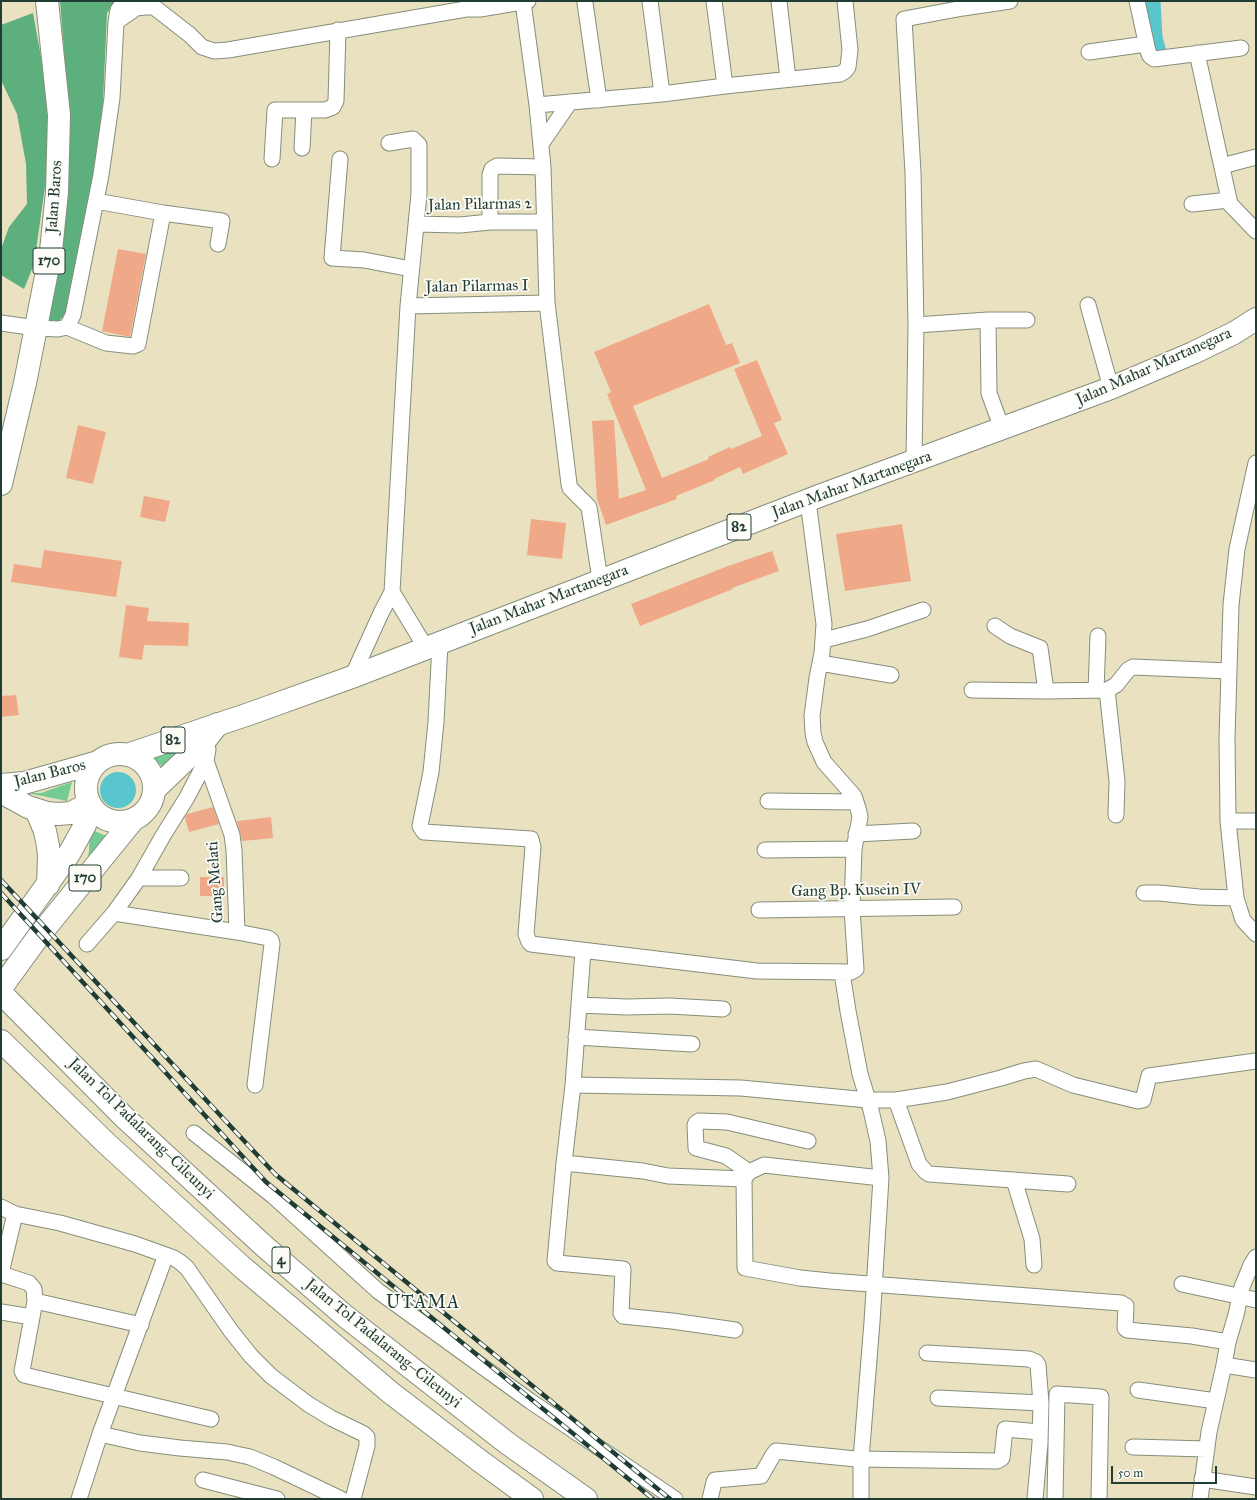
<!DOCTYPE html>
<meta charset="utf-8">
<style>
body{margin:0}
#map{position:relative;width:1257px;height:1500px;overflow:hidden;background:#eae1c0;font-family:"IM FELL Great Primer",serif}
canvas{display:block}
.frame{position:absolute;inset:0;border:2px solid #1f3d34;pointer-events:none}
.scale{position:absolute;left:1111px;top:1466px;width:106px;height:18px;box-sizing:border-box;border:2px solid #1f3d34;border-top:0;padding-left:5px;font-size:12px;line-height:14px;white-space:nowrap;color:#1f3d34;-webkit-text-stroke:3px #fdfcf7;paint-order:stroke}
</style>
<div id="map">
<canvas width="1257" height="1500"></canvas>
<div class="frame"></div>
<div class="scale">50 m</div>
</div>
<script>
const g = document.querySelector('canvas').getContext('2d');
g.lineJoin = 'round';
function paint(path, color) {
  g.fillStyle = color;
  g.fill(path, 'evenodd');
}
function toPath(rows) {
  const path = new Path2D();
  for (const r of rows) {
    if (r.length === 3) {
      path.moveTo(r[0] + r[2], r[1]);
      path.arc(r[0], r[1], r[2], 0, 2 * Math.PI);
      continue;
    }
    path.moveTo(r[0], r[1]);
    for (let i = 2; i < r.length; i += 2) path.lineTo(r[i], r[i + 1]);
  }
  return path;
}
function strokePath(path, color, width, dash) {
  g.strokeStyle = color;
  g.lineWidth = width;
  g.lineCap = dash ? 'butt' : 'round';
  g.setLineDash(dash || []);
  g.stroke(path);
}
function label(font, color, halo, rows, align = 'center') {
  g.font = font + ' "IM FELL Great Primer",serif';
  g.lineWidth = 3.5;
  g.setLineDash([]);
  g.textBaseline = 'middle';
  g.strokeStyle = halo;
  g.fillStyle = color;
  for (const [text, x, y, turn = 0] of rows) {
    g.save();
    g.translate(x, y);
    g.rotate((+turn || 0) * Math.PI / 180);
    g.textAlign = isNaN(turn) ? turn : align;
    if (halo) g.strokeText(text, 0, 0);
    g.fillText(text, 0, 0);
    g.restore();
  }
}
paint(toPath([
 [187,743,164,769,158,762,146,754],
 [72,782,67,801,27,793,41,793],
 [90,829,104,835,112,835,85,873,89,851]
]), '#72cc93');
paint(toPath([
 [60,1,117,1,107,13,101,145,66,313,59,321,46,322,64,206,70,124],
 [33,13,50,106,47,173,34,264,24,289,1,275,1,249,9,227,27,204,26,164,17,114,1,80,1,25]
]), '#5db07d');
paint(toPath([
 [118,790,18]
]), '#59c6cd');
strokePath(toPath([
 [1148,1,1150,38,1154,53]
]), '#59c6cd', 25);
paint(toPath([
 [118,249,146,254,130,337,102,331],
 [709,304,726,345,732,343,740,363,633,406,662,478,709,459,708,457,730,447,731,449,762,436,734,369,757,360,782,420,774,423,788,454,743,474,740,467,714,479,715,480,676,496,677,499,606,525,597,499,592,421,614,420,619,499,646,490,607,394,611,392,594,352],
 [78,425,106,432,93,484,66,478],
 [144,496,170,501,165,522,140,517],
 [531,519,566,523,562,559,527,555],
 [902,524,911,581,845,591,836,534],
 [44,550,122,561,116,597,11,582,14,564,41,568],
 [772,551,779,571,732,588,733,589,640,626,631,604,728,566],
 [126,605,149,608,147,621,189,623,188,646,144,645,142,660,119,657],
 [16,695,19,715,1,717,1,696],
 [213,807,219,824,189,832,185,818,187,814],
 [271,817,273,838,242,841,237,821],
 [200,877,224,877,224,896,200,896]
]), '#f0a988');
const street = toPath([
 [152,1,154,7,190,35,202,47,214,51,228,50,466,9,470,1],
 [650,1,662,94],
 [714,1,725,86],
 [779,1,788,79],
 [1137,1,1148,51,1150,56,1154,59,1241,48],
 [523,2,537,105,543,167,547,303,569,484,570,488,589,507,600,580],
 [585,3,599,100],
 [466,9,480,9,528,1],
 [116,22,136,8,145,7,154,7],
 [1089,52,1146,44],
 [1197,53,1230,204,1256,231],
 [537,105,662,94,725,86,840,74,845,71,848,67,850,50,845,1],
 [541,144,570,102],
 [302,148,304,110],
 [272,159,275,110,325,110,333,107,336,101,338,30],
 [340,159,332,258,364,260,411,269],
 [1222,166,1256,157],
 [96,201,163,213,222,221,218,244],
 [1192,204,1229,200],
 [490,222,490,175,492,169,497,166,543,167],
 [416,224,460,225,490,222,545,222],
 [1088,305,1111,388],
 [408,306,547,303],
 [988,320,989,393,1002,429],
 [1,323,36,328,58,329,67,327,73,315,101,175,112,98,116,22,118,10,125,1],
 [916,325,988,320,1027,320],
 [67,327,106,343,133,346,138,344,163,213],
 [914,461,916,325,913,172,904,19,963,8,1010,1],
 [1256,463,1237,549,1231,605,1227,738,1228,821,1236,898,1243,920,1256,934],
 [392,592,426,648],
 [995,626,1010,636,1040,648,1046,691,1107,690,1116,685,1128,670,1133,667,1229,671],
 [824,640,867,629,923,610],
 [440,643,436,722,431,772,420,826,424,832,531,839,533,847,526,934,529,942,531,944,757,971,851,972,856,969,852,909,854,849,860,817,858,808,854,796,824,762,815,742,813,733,812,716,817,678,822,653,824,624,808,501],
 [820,663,891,675],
 [352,677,381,613,392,592,408,306,419,194,419,145,413,139,389,143],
 [972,690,1046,691],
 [1096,690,1098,636],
 [1107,690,1117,781,1116,815],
 [206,761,232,835,234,850,237,932],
 [768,801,856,802],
 [1228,821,1256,821],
 [856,834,913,831],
 [765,850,854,849],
 [139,878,181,878],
 [1144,893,1159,893,1199,897,1236,898],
 [759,910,954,907],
 [114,913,237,932,268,938,271,940,272,944,255,1085],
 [87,944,114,913,139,878,164,834,186,799,206,761,208,749,203,743],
 [583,951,573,1085,564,1163,555,1261,557,1263,623,1269,621,1313,623,1316,672,1321,735,1330],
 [842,973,848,1011,860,1074,871,1110,878,1141,881,1178,764,1165,749,1172,744,1179,745,1268,800,1278,830,1281,1121,1303,1126,1306,1125,1328,1127,1330,1192,1336,1228,1342],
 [579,1005,627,1007,670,1006,723,1009],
 [576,1037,692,1044],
 [573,1085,741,1088,868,1100,896,1100,947,1092,1001,1078,1024,1071,1036,1069,1073,1085,1138,1101,1143,1100,1149,1076,1256,1061],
 [896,1100,919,1164,926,1172,929,1174,1068,1184],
 [194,1133,273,1196,378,1291,530,1401,675,1499],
 [564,1163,643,1171,668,1176,744,1179],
 [749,1172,726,1156,696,1148,695,1125,696,1123,699,1121,727,1122,808,1141],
 [1014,1180,1032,1239,1034,1265],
 [1,1207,15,1214,60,1223,135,1244,174,1258,180,1262,187,1268,231,1331,251,1356,271,1376,308,1404,331,1418,364,1434,367,1437,367,1446,353,1499],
 [1,1273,15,1214],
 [1,1274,29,1283,34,1289,35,1301,22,1371,24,1375,211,1419],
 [1182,1284,1256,1300],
 [35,1301,141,1325],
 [1,1312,32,1317],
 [927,1353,1029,1359,1036,1362,1038,1365,1041,1403,1040,1443,1035,1499],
 [1224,1365,1256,1370],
 [1138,1390,1216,1401],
 [938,1398,1041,1403],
 [100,1434,140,1443,180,1448,227,1452,250,1457,274,1467,341,1499],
 [1133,1447,1207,1449],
 [1202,1479,1256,1487],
 [203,1480,277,1499],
 [79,1499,100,1434,166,1255],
 [710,1499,714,1482,715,1480,761,1476,773,1455,776,1451,856,1459,997,1461,1002,1458,1005,1429,1040,1432],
 [861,1499,861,1459,872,1322,881,1178],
 [1055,1499,1057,1394,1101,1397,1099,1499],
 [1200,1499,1209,1432,1224,1365,1228,1342,1236,1315,1242,1287,1251,1265,1256,1257]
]);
const primary = toPath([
 [1,484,25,383,51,251,57,192,59,115,47,1],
 [120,788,34],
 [127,755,249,714,352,677,819,496,1111,388,1193,353,1234,333,1256,319],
 [1,785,24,783,98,762],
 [154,790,203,743,218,724],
 [1,792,28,807,47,813,58,814,71,813,88,804],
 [36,810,45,831,48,846,49,857,48,885],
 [1,949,69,854,85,825,88,804],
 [1,988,38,937,133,820]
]);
const highway = toPath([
 [1,993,125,1118,264,1246,345,1316,507,1443,586,1499],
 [1,1041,107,1144,242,1267,391,1393,480,1461,532,1499]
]);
strokePath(street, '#848f7a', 17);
strokePath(primary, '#848f7a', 24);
strokePath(highway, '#848f7a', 24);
strokePath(street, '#fff', 15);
strokePath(primary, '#fff', 22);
strokePath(highway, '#fff', 22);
const rail = toPath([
 [1,880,275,1174,670,1499],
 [1,893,266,1182,653,1499]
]);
strokePath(rail, '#1f3d34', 4.5);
strokePath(rail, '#fdfcf7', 3, [9]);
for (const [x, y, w] of [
 [49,261,32],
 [739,527,24],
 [173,740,24],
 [85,878,32],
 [281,1260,18]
]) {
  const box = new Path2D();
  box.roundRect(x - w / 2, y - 13, w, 26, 3);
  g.fillStyle = '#fdfcf7';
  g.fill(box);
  strokePath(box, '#1f3d34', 1);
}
label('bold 15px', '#1f3d34', null, [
 ["170",49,261],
 ["82",739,527],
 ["82",173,740],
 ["170",85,878],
 ["4",281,1260]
]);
label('16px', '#1f3d34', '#fdfcf7', [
 ["Jalan Baros",55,197,-86],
 ["Jalan Pilarmas 2",480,205,-1],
 ["Jalan Pilarmas I",477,287,-1],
 ["Jalan Mahar Martanegara",1154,367,-24],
 ["Jalan Mahar Martanegara",852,485,-20],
 ["Jalan Mahar Martanegara",549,600,-21],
 ["Jalan Baros",50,774,-14],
 ["Gang Melati",216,882,-94],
 ["Gang Bp. Kusein IV",856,891,-1],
 ["Jalan Tol Padalarang–Cileunyi",141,1129,44],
 ["Jalan Tol Padalarang–Cileunyi",383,1344,39]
]);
g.letterSpacing = '1px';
label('18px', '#1f3d34', '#fdfcf7', [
 ["UTAMA",423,1304]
]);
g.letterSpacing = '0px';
</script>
